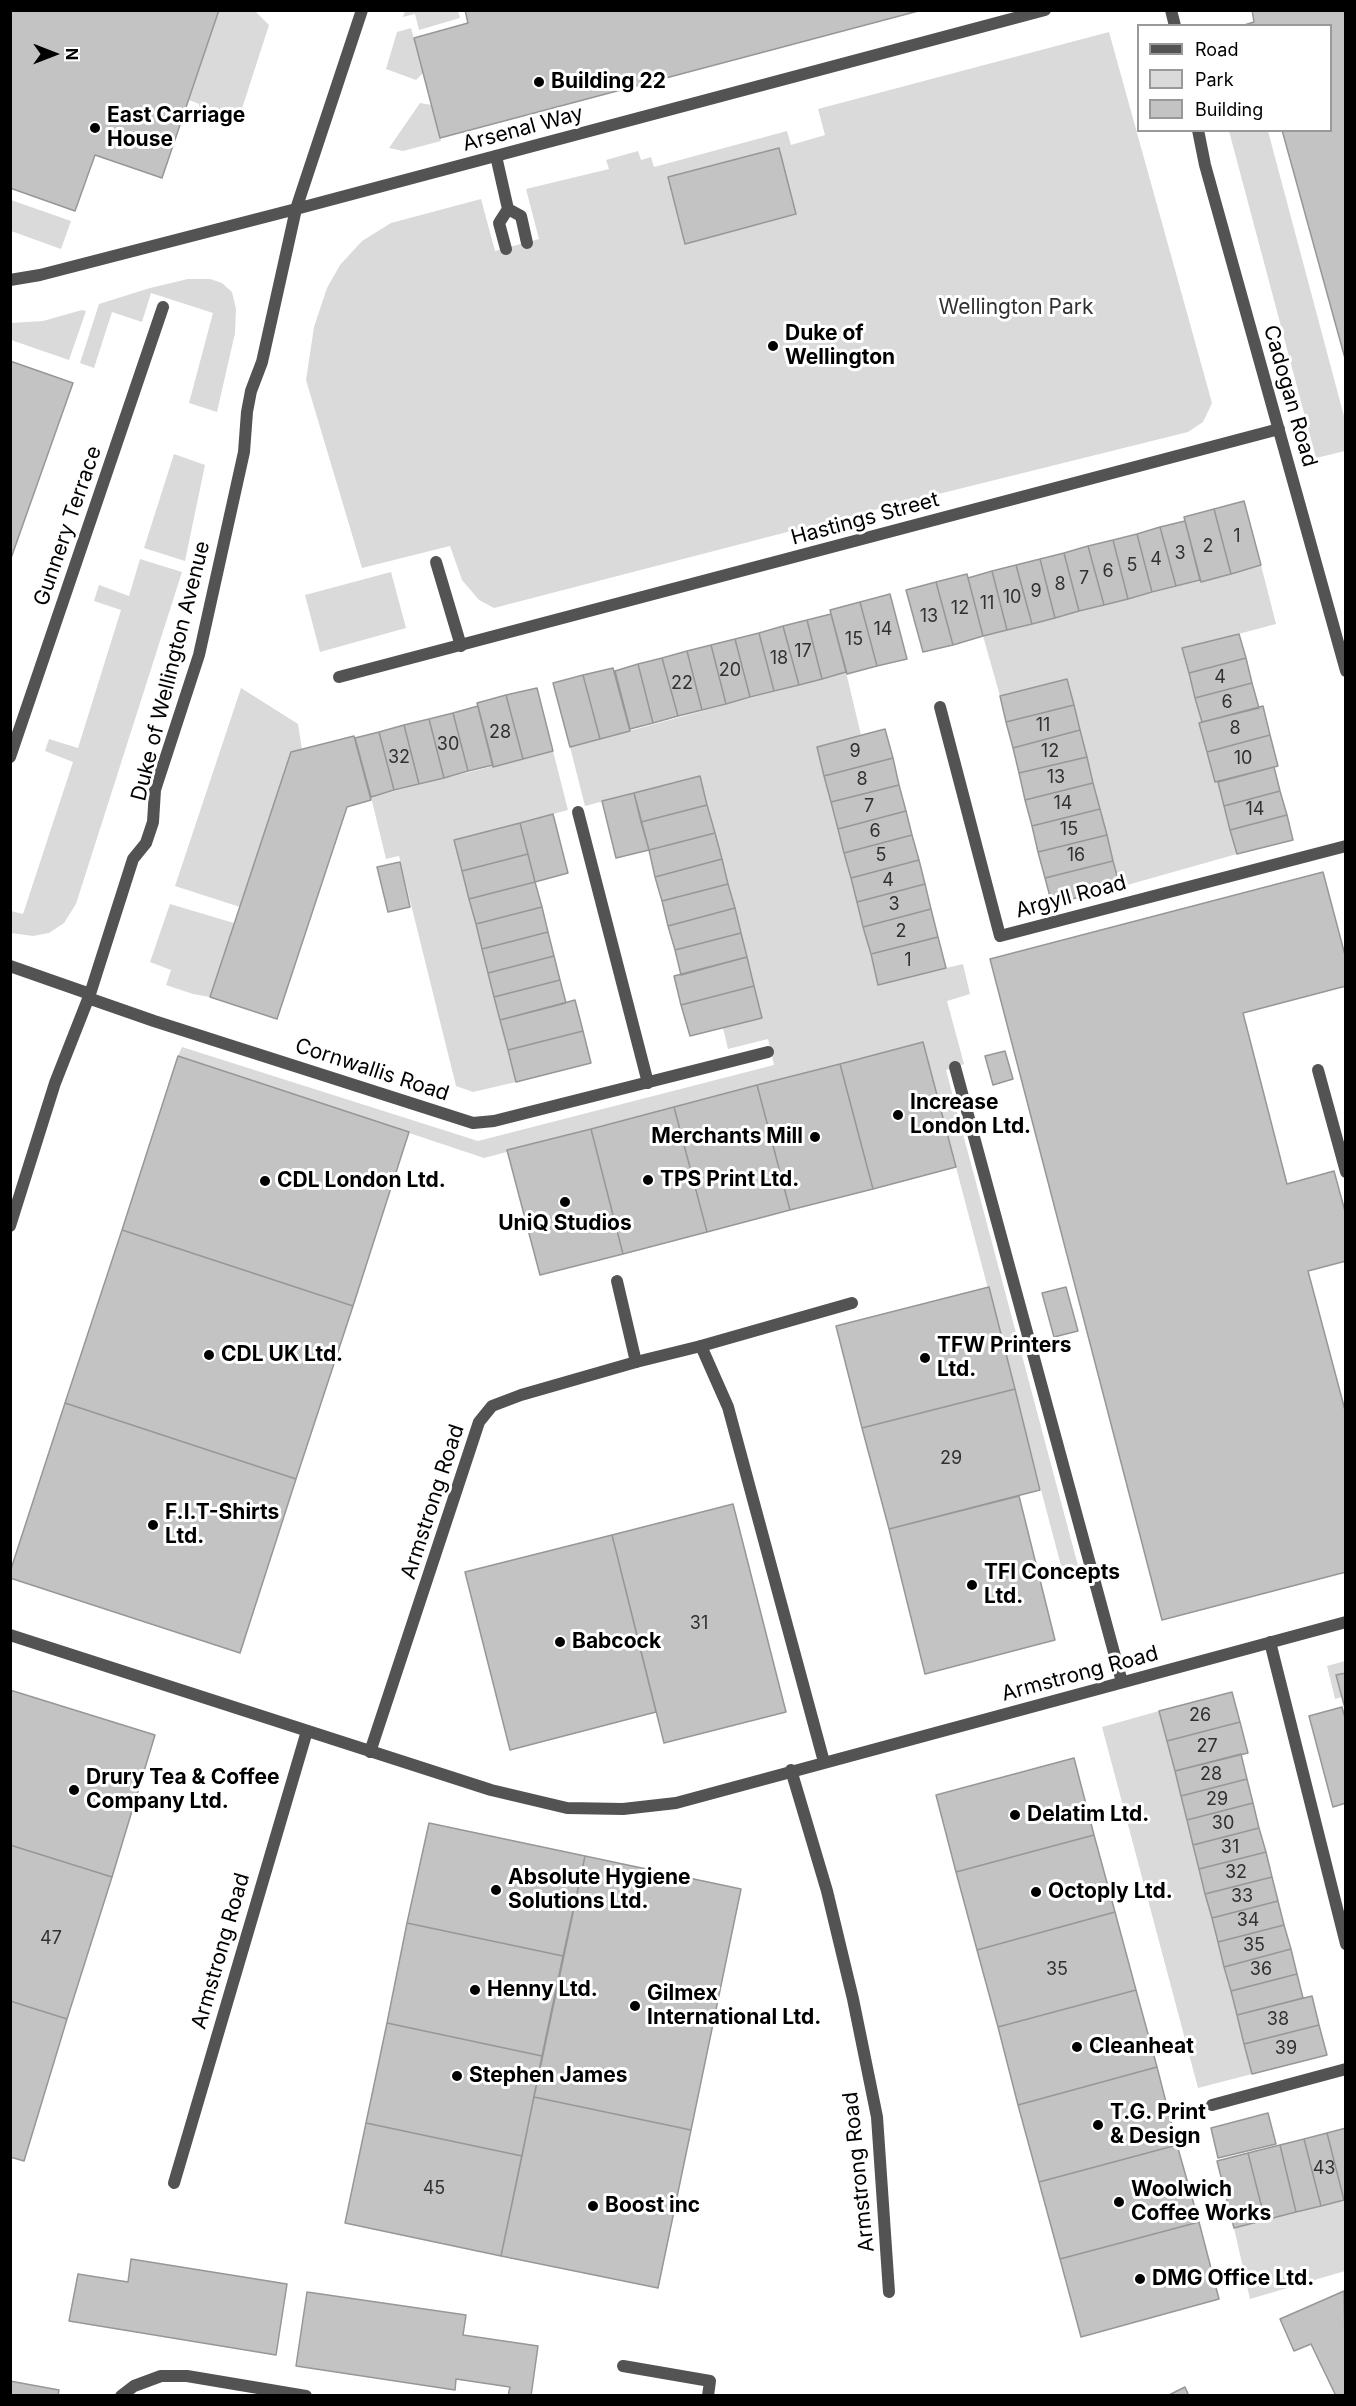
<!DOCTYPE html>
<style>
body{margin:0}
#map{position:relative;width:1356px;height:2406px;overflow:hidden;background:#fff;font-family:Inter,sans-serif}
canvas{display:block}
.frame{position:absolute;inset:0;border:12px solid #000;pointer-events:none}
.legend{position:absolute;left:1137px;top:24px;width:195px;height:108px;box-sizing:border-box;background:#fff;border:2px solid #999;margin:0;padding:8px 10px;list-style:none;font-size:18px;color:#000}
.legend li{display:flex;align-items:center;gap:12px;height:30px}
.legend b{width:30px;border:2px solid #999}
.north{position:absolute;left:24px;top:24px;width:60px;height:60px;-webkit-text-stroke:4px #fff;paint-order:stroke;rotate:90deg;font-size:16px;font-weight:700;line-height:24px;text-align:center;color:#000}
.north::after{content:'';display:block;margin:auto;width:21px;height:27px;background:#000;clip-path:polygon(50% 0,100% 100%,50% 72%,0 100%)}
</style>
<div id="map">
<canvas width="1356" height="2406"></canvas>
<div class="frame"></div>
<ul class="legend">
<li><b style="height:8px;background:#535353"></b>Road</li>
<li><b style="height:16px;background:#dadada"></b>Park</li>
<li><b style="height:16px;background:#c3c3c3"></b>Building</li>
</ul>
<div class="north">N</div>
</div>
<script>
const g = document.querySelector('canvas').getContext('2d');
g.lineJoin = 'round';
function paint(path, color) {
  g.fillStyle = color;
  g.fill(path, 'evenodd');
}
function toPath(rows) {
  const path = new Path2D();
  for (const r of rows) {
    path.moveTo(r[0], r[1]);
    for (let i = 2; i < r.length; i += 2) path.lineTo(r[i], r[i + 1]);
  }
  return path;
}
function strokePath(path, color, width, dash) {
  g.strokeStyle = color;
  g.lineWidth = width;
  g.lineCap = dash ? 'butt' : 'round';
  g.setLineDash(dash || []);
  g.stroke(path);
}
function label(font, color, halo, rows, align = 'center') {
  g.font = font + ' Inter,sans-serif';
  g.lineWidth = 6;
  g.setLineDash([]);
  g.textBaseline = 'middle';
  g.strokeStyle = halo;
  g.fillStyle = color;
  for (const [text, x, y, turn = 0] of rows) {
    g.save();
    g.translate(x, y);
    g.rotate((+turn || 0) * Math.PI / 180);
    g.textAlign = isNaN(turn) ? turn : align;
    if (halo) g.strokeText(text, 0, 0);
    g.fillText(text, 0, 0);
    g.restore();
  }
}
paint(toPath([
 [219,11,255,11,269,25,238,121,199,109,199,104,189,100],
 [458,11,460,18,419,30,415,14,403,17,405,11],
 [411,28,423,73,416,80,386,69,397,32],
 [1109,32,1212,403,1203,422,1188,432,822,523,494,608,479,600,462,580,450,546,362,568,306,380,314,327,327,288,340,265,362,241,391,223,481,199,495,251,539,239,526,189,609,169,606,160,638,151,641,160,651,157,654,167,787,131,791,145,825,135,818,109],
 [779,148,795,215,685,244,668,178],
 [420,103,432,105,441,141,403,151,389,148],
 [1229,131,1268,131,1345,420,1345,451,1316,458],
 [11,200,71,221,61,249,11,231],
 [188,279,210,279,222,283,232,292,236,309,235,333,217,412,189,403,213,313,151,293,142,322,112,312,94,368,80,363,99,304,150,288],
 [82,310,86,311,69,360,11,340,11,323,43,321],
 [174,454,205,465,185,561,144,548],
 [140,559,182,572,76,904,64,923,49,933,33,936,11,933,11,911,23,914,73,762,45,751,49,739,78,748,121,610,94,601,99,585,129,596],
 [1261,565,1276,624,1182,649,1202,722,1199,723,1207,752,1215,782,1218,782,1237,854,1120,887,1067,679,1000,696,983,636],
 [391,572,406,628,320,652,305,595],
 [846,672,861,735,817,747,878,984,963,964,970,994,947,1001,964,1064,946,1070,1081,1577,1065,1581,923,1042,484,1158,178,1056,182,1047,478,1141,774,1065,768,1039,728,1049,723,1028,762,1017,700,776,585,806,570,747],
 [241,688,298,724,302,749,291,752,240,907,175,886],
 [553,751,568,810,454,840,516,1082,473,1092,456,1086,399,856,386,859,371,797],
 [170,904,234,923,210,997,193,994,166,985,171,970,150,962],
 [1345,1661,1345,1673,1336,1676,1342,1697,1335,1699,1327,1666],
 [1159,1711,1252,2074,1198,2088,1102,1727],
 [1345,2200,1345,2271,1250,2299,1234,2228]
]), '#dadada');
const building = toPath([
 [10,10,219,10,162,178,95,155,75,211,10,188,10,10],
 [465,10,922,10,440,138,414,38,468,23,465,10],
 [1252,10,1346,10,1346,362,1282,130,1330,130,1330,26,1241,26,1254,22,1252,10],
 [779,148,796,214,685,244,668,177,779,148],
 [10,361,73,383,10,561,10,361],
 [1244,501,1261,565,1231,574,1214,509,1244,501],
 [1214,509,1231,574,1201,582,1184,517,1214,509],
 [1185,521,1200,580,1176,586,1160,527,1185,521],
 [1160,527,1176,586,1152,592,1137,534,1160,527],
 [1137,534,1152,592,1128,599,1113,540,1137,534],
 [1113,540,1128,599,1104,605,1088,546,1113,540],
 [1088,546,1104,605,1079,611,1064,553,1088,546],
 [1064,553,1079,611,1055,618,1040,559,1064,553],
 [1040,559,1055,618,1032,624,1016,565,1040,559],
 [1016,565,1032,624,1007,630,992,571,1016,565],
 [992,571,1007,630,983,636,968,578,992,571],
 [967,574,983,636,953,645,936,582,967,574],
 [936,582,953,645,923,652,906,590,936,582],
 [890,594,907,659,877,666,860,602,890,594],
 [860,602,877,666,847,674,830,610,860,602],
 [831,614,846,672,822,679,807,620,831,614],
 [807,620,822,679,799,685,783,626,807,620],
 [783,626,799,685,774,691,759,633,783,626],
 [759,633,774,691,750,697,735,639,759,633],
 [1239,634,1246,658,1189,673,1182,648,1239,634],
 [735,639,750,697,726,704,711,645,735,639],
 [711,645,726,704,702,710,687,651,711,645],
 [687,651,702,710,678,716,662,658,687,651],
 [662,658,678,716,653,723,638,664,662,658],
 [1246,658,1252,683,1195,698,1189,673,1246,658],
 [638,664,653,723,630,729,615,671,638,664],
 [613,668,630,731,600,739,583,675,613,668],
 [583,675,600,739,570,747,553,683,583,675],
 [1067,679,1074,705,1006,722,1000,696,1067,679],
 [1252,683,1259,708,1202,722,1195,698,1252,683],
 [537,688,553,751,523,759,506,695,537,688],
 [506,695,523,759,493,767,477,703,506,695],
 [1074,705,1080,730,1013,748,1006,722,1074,705],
 [478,706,493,765,468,771,453,713,478,706],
 [1263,706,1270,735,1207,752,1199,723,1263,706],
 [453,713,468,771,444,778,429,719,453,713],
 [429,719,444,778,419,784,404,725,429,719],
 [404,725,419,784,394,790,379,732,404,725],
 [885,729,893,758,824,776,817,747,885,729],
 [1080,730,1087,757,1019,773,1013,748,1080,730],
 [379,732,394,790,371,797,355,738,379,732],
 [1270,735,1278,766,1215,782,1207,752,1270,735],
 [354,736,371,800,347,807,277,1019,210,997,291,752,354,736],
 [1087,757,1093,783,1025,800,1019,773,1087,757],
 [893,758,899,785,831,802,824,776,893,758],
 [1274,767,1280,791,1224,806,1218,782,1274,767],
 [700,776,707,805,641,822,634,793,700,776],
 [1093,783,1100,809,1032,826,1025,800,1093,783],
 [899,785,906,811,838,829,831,802,899,785],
 [1280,791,1287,815,1230,830,1224,806,1280,791],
 [634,793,649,850,616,858,602,801,634,793],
 [707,805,715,833,649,850,641,822,707,805],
 [1100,809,1107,835,1038,852,1032,826,1100,809],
 [906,811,912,835,844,853,838,829,906,811],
 [553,814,568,873,535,882,520,823,553,814],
 [1287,815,1293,840,1237,854,1230,830,1287,815],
 [520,823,528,854,462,871,454,840,520,823],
 [715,833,722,859,655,877,649,850,715,833],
 [912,835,919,860,851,878,844,853,912,835],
 [1107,835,1113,861,1045,878,1038,852,1107,835],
 [528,854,535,882,469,899,462,871,528,854],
 [722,859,728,884,662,901,655,877,722,859],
 [919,860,925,884,857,902,851,878,919,860],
 [1113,861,1120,887,1052,904,1045,878,1113,861],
 [400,862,410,907,388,912,377,867,400,862],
 [1323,872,1346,959,1346,986,1243,1013,1287,1184,1334,1171,1346,1215,1346,1261,1308,1271,1346,1414,1346,1572,1162,1620,990,959,1323,872],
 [535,882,542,907,476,924,469,899,535,882],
 [728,884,735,908,668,926,662,901,728,884],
 [925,884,931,909,863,927,857,902,925,884],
 [542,907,548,932,482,949,476,924,542,907],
 [735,908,741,933,675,950,668,926,735,908],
 [931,909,938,937,871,954,863,927,931,909],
 [548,932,554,956,488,973,482,949,548,932],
 [741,933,747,957,681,975,675,950,741,933],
 [938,937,946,968,878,985,871,954,938,937],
 [554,956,560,980,494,997,488,973,554,956],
 [747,957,754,986,681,1005,674,976,747,957],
 [560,980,566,1003,500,1020,494,997,560,980],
 [754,986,762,1018,690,1036,681,1005,754,986],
 [575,1000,583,1031,508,1050,500,1020,575,1000],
 [583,1031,591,1063,516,1082,508,1050,583,1031],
 [923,1042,956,1167,873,1189,840,1064,923,1042],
 [1005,1051,1013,1079,993,1085,985,1056,1005,1051],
 [178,1056,409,1132,353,1306,122,1230,178,1056],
 [840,1064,873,1189,790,1210,757,1085,840,1064],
 [757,1085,790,1210,707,1232,674,1107,757,1085],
 [674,1107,707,1232,623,1254,591,1129,674,1107],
 [591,1129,623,1254,540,1275,507,1150,591,1129],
 [122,1230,353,1306,296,1479,65,1403,122,1230],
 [989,1287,1015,1389,862,1428,836,1326,989,1287],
 [1066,1287,1078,1331,1054,1337,1042,1293,1066,1287],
 [1015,1389,1040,1490,889,1529,862,1428,1015,1389],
 [65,1403,296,1479,240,1653,10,1578,10,1572,65,1403],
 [1019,1496,1055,1640,925,1674,889,1529,1019,1496],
 [733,1504,786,1712,664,1743,612,1535,733,1504],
 [612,1535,656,1712,510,1750,465,1572,612,1535],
 [1346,1673,1346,1712,1336,1675,1346,1673],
 [10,1690,155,1735,112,1877,10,1845,10,1690],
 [1232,1692,1240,1722,1167,1741,1159,1711,1232,1692],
 [1342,1707,1346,1722,1346,1803,1333,1807,1309,1716,1342,1707],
 [1240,1722,1248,1753,1175,1771,1167,1741,1240,1722],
 [1241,1754,1247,1779,1181,1796,1175,1771,1241,1754],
 [1074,1758,1094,1835,956,1872,936,1795,1074,1758],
 [1247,1779,1253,1803,1187,1820,1181,1796,1247,1779],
 [1253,1803,1259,1828,1193,1845,1187,1820,1253,1803],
 [429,1823,585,1856,563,1956,407,1923,429,1823],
 [1259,1828,1266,1852,1199,1869,1193,1845,1259,1828],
 [1094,1835,1115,1912,977,1950,956,1872,1094,1835],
 [10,1845,112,1877,67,2019,10,2001,10,1845],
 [1266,1852,1272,1877,1205,1894,1199,1869,1266,1852],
 [585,1856,741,1889,691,2130,534,2097,585,1856],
 [1272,1877,1278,1901,1212,1918,1205,1894,1272,1877],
 [1278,1901,1284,1925,1218,1942,1212,1918,1278,1901],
 [1115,1912,1136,1990,998,2027,977,1950,1115,1912],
 [407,1923,563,1956,542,2056,387,2023,407,1923],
 [1284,1925,1291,1949,1224,1967,1218,1942,1284,1925],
 [1291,1949,1297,1974,1231,1991,1224,1967,1291,1949],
 [1297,1974,1303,1998,1237,2015,1231,1991,1297,1974],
 [1136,1990,1157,2067,1018,2105,998,2027,1136,1990],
 [1312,1996,1319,2025,1244,2044,1237,2015,1312,1996],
 [10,2001,67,2019,24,2161,10,2157,10,2001],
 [387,2023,542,2056,522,2156,366,2123,387,2023],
 [1319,2025,1327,2055,1252,2074,1244,2044,1319,2025],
 [1157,2067,1177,2145,1039,2182,1018,2105,1157,2067],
 [534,2097,691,2130,658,2288,501,2256,534,2097],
 [1268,2113,1276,2144,1218,2158,1211,2128,1268,2113],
 [366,2123,522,2156,501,2256,345,2223,366,2123],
 [1346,2128,1346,2200,1344,2200,1327,2133,1346,2128],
 [1327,2133,1344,2200,1321,2206,1304,2139,1327,2133],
 [1304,2139,1321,2206,1296,2212,1280,2145,1304,2139],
 [1177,2145,1199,2222,1060,2259,1039,2182,1177,2145],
 [1280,2145,1296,2212,1265,2220,1248,2153,1280,2145],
 [1248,2153,1265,2220,1234,2228,1217,2161,1248,2153],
 [1199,2222,1219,2299,1081,2337,1060,2259,1199,2222],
 [131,2259,287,2284,276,2355,69,2321,78,2274,128,2282,131,2259],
 [1344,2291,1346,2396,1336,2396,1311,2344,1294,2351,1280,2319,1344,2291],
 [307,2292,466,2315,463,2335,538,2346,531,2396,508,2396,510,2387,456,2379,455,2390,296,2366,307,2292],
 [10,2381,59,2390,58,2396,10,2396,10,2381],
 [1185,2387,1189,2396,1167,2396,1185,2387]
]);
paint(building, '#c3c3c3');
strokePath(building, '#979797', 1.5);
strokePath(toPath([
 [496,156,508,209,499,223,506,249],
 [508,209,521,216,527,243],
 [436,562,461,646],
 [10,757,163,307],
 [955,1067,1122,1682],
 [1318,1070,1346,1172],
 [617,1281,636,1362],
 [701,1346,852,1303],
 [791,1770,827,1891,853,1999,877,2117,889,2292],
 [174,2183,307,1731],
 [623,2366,710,2381,708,2396]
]), '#535353', 12);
strokePath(toPath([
 [1171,10,1175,26],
 [1198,130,1205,165,1346,671],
 [10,280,40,275,296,209,1045,10],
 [339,677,1279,429],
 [940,707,1000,936,1346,846],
 [578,812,648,1083],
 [10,966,90,994],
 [88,998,154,1021,473,1123,494,1121,768,1052],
 [10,1226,55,1083,90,994,133,859,146,843,153,822,155,790,199,655,244,452,247,412,251,391,262,362,296,209,362,10],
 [10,1635,491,1790,567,1808,623,1809,676,1803,1346,1622],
 [1270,1642,1346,1944],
 [370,1752,479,1422,492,1406,521,1395,636,1362,701,1346,728,1407,824,1762],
 [1212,2105,1346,2069],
 [121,2396,134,2386,161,2376,187,2376,306,2396]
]), '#535353', 12);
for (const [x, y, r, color] of [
 [539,82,6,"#000"],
 [95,128,6,"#000"],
 [773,346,6,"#000"],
 [898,1115,6,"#000"],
 [815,1137,6,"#000"],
 [648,1180,6,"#000"],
 [265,1181,6,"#000"],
 [565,1202,6,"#000"],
 [209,1355,6,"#000"],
 [925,1358,6,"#000"],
 [153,1525,6,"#000"],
 [972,1585,6,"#000"],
 [560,1642,6,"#000"],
 [74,1790,6,"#000"],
 [1015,1815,6,"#000"],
 [496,1890,6,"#000"],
 [1036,1892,6,"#000"],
 [475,1990,6,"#000"],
 [635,2006,6,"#000"],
 [1077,2047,6,"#000"],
 [457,2076,6,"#000"],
 [1098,2125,6,"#000"],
 [1119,2202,6,"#000"],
 [593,2206,6,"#000"],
 [1140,2279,6,"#000"]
]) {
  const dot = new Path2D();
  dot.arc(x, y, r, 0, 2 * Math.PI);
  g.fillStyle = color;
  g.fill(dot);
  strokePath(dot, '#fff', 2);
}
label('18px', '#313131', null, [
 ["1",1237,537],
 ["2",1208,547],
 ["3",1180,554],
 ["4",1156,560],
 ["5",1132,566],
 ["6",1108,572],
 ["7",1084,579],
 ["8",1060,585],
 ["9",1036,592],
 ["10",1012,598],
 ["11",987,604],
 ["12",960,609],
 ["13",929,617],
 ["14",883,630],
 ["15",854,640],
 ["17",803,652],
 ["18",779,659],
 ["20",730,671],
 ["4",1220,678],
 ["22",682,684],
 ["6",1227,703],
 ["11",1043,726],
 ["8",1235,729],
 ["28",500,733],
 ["30",448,745],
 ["9",855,752],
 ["12",1050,752],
 ["32",399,758],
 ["10",1243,759],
 ["13",1056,778],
 ["8",862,780],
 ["14",1063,804],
 ["7",869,807],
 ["14",1255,810],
 ["15",1069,830],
 ["6",875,832],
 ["5",881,856],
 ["16",1076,856],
 ["4",888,881],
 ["3",894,905],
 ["2",901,932],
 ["1",908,961],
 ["29",951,1459],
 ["31",699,1624],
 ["26",1200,1716],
 ["27",1207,1747],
 ["28",1211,1775],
 ["29",1217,1800],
 ["30",1223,1824],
 ["31",1230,1848],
 ["32",1236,1873],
 ["33",1242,1897],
 ["34",1248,1921],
 ["47",51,1939],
 ["35",1254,1946],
 ["35",1057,1970],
 ["36",1261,1970],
 ["38",1278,2020],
 ["39",1286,2049],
 ["43",1324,2169],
 ["45",434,2189]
]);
label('bold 21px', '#000', '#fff', [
 ["Building 22",551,82],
 ["East Carriage",107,116],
 ["House",107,140],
 ["Duke of",785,334],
 ["Wellington",785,358],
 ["Increase",910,1103],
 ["London Ltd.",910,1127],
 ["Merchants Mill",803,1137,"right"],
 ["TPS Print Ltd.",660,1180],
 ["CDL London Ltd.",277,1181],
 ["UniQ Studios",565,1224,"center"],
 ["TFW Printers",937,1346],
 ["Ltd.",937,1370],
 ["CDL UK Ltd.",221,1355],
 ["F.I.T-Shirts",165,1513],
 ["Ltd.",165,1537],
 ["TFI Concepts",984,1573],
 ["Ltd.",984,1597],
 ["Babcock",572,1642],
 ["Drury Tea & Coffee",86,1778],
 ["Company Ltd.",86,1802],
 ["Delatim Ltd.",1027,1815],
 ["Absolute Hygiene",508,1878],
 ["Solutions Ltd.",508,1902],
 ["Octoply Ltd.",1048,1892],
 ["Henny Ltd.",487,1990],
 ["Gilmex",647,1994],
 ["International Ltd.",647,2018],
 ["Cleanheat",1089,2047],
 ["Stephen James",469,2076],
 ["T.G. Print",1110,2113],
 ["& Design",1110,2137],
 ["Woolwich",1131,2190],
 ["Coffee Works",1131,2214],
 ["Boost inc",605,2206],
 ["DMG Office Ltd.",1152,2279]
], 'left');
label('21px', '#000', '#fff', [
 ["Arsenal Way",523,129,-15],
 ["Cadogan Road",1290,396,74],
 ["Hastings Street",865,519,-15],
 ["Gunnery Terrace",68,526,-71],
 ["Duke of Wellington Avenue",171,671,-76],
 ["Argyll Road",1071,897,-15],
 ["Cornwallis Road",372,1070,18],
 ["Armstrong Road",433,1502,-72],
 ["Armstrong Road",1080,1674,-15],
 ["Armstrong Road",221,1951,-74],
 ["Armstrong Road",859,2172,-96]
]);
label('21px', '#313131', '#fff', [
 ["Wellington Park",1016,308]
]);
</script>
